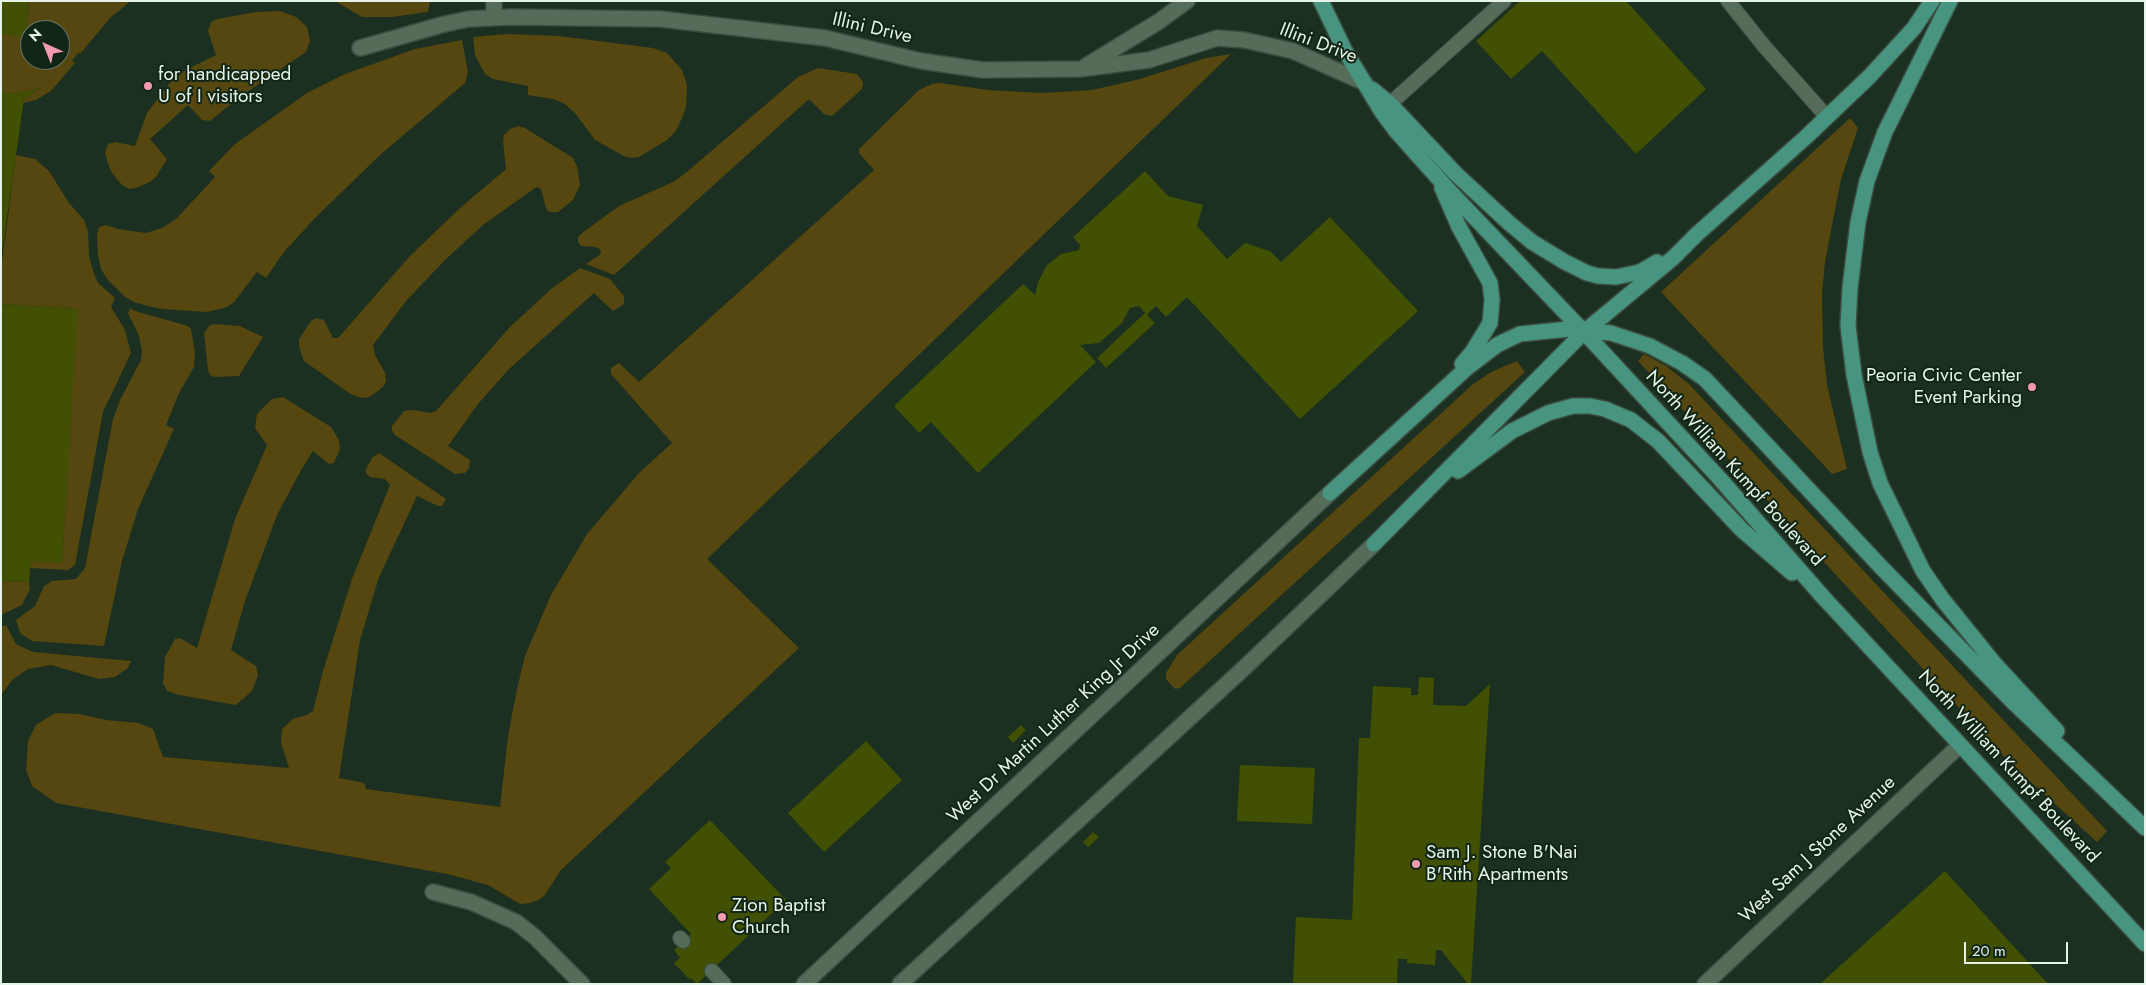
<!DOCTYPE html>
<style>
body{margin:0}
#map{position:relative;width:2146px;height:985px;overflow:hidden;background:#1b3020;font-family:Jost,sans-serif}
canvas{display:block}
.frame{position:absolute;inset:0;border:2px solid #e6f3e8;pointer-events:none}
.north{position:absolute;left:20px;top:20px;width:50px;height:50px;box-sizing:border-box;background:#112616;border:1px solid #66786a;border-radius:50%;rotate:316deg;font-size:14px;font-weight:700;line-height:20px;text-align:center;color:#e6f3e8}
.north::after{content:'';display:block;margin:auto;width:18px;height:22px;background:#f29aae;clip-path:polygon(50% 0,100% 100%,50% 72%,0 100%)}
.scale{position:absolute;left:1964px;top:942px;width:104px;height:22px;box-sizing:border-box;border:2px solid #e6f3e8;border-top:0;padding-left:6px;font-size:15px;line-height:18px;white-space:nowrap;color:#e6f3e8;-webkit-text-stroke:4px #112616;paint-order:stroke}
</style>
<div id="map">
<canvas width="2146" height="985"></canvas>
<div class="frame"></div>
<div class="north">N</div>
<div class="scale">20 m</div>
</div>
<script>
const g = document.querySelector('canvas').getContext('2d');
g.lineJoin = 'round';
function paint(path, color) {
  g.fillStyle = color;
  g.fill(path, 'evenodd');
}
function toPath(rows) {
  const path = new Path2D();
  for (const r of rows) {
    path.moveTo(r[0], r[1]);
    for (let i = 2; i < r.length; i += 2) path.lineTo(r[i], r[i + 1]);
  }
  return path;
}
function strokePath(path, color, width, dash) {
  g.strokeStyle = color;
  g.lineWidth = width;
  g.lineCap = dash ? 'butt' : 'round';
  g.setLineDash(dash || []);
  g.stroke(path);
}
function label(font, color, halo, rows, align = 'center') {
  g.font = font + ' Jost,sans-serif';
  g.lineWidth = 4;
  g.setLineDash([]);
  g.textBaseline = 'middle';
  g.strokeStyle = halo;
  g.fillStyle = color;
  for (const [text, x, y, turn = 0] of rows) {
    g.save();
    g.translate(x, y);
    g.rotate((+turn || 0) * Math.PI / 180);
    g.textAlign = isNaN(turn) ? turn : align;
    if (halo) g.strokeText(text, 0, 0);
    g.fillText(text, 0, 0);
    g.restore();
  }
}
paint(toPath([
 [29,1,131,1,111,17,80,54,78,53,72,61,75,63,51,91,36,100,23,103,24,99,40,88,15,94,1,92,1,34,25,37],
 [30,30,60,30,60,60,30,60],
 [335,1,430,1,428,12,392,17,362,17],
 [280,11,296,17,307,27,310,41,306,52,241,96,210,121,202,120,188,105,150,139,167,159,156,177,150,182,136,188,129,189,122,185,112,173,108,164,105,152,108,144,115,142,135,146,147,113,169,84,184,71,216,55,208,31,211,22,217,19,256,12],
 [507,34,559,36,653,48,667,53,682,70,687,85,686,107,682,118,676,131,667,140,639,157,630,158,624,156,595,140,575,113,565,104,553,99,528,95,528,86,493,79,485,74,475,55,473,37],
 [462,40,468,72,465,83,380,155,315,218,284,252,266,278,257,272,234,302,227,307,207,312,162,309,148,306,134,302,124,296,108,280,101,269,98,256,97,235,99,227,106,225,118,229,146,233,162,228,176,219,215,177,209,171,235,144,307,93,345,74,415,49],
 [1231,54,707,559,799,648,561,870,544,896,538,900,531,903,520,904,488,885,447,874,56,803,32,786,26,770,28,741,36,725,55,713,79,714,106,720,139,723,153,729,163,757,289,768,281,743,282,729,293,719,307,715,313,711,323,671,352,579,390,485,385,479,370,477,366,473,366,469,372,458,379,453,446,499,442,506,438,506,417,496,379,577,360,640,339,778,360,782,365,784,366,789,500,807,508,736,517,689,525,656,551,595,587,534,640,472,672,443,611,374,611,368,619,363,639,382,874,170,859,153,859,149,919,90,932,84,940,83,988,90,1042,93,1092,90,1140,79,1206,58],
 [818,68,857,74,863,82,862,89,832,116,824,114,809,99,614,275,586,264,601,254,600,249,595,247,581,246,578,242,578,237,582,233,619,206,675,181,688,171,798,77],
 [1850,118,1858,128,1841,179,1825,262,1822,294,1823,347,1827,385,1847,469,1832,474,1661,292],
 [518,126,525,128,573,158,577,166,580,185,573,200,558,212,549,212,546,208,541,189,538,187,535,188,483,225,445,260,406,301,373,345,375,355,385,373,386,381,383,387,374,394,367,398,358,397,349,393,304,361,299,347,299,339,311,321,316,318,324,320,333,338,338,338,410,256,460,208,506,169,503,141,504,135,510,129],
 [16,155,35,159,49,171,69,203,84,220,88,231,89,256,93,271,98,283,115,298,111,307,125,330,131,353,103,412,75,565,68,570,30,568,31,561,62,562,77,309,1,304,1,269],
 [580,268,610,279,624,296,624,304,613,311,594,293,509,369,478,404,448,446,470,460,469,468,465,473,455,474,395,435,392,431,392,426,404,411,413,410,430,413,436,411,510,327,551,289],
 [130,308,135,311,188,326,191,329,195,353,194,367,179,393,166,425,174,429,138,509,122,561,104,646,32,641,20,633,16,620,35,606,44,586,52,581,76,579,85,568,113,419,120,400,141,360,142,351,139,336,128,313],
 [215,324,240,326,263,337,239,376,215,377,210,375,208,370,204,333,210,325],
 [1644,354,1666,366,1689,384,2107,831,2097,842,2011,764,1638,361],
 [1517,361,1525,372,1180,688,1175,689,1166,679,1166,673,1177,655,1472,385,1491,372],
 [283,397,331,427,339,440,340,449,334,463,329,464,313,451,300,472,277,515,245,601,231,650,256,666,258,675,252,691,236,705,179,695,167,691,163,683,165,657,175,639,180,638,197,648,235,519,267,445,255,428,257,414,272,399],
 [1,581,29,582,30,589,22,605,1,615],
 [6,625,16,644,33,652,131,661,128,668,115,677,99,679,51,665,28,669,13,679,1,695,1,627]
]), '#56460f');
paint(toPath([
 [1,1,29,1,25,37,1,34],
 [1520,1,1626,1,1706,89,1636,154,1542,51,1511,79,1476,41],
 [40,88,24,99,1,260,1,92,15,94],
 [1145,171,1168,196,1203,205,1197,226,1227,259,1245,243,1270,251,1281,262,1330,217,1418,311,1300,419,1187,297,1166,317,1156,306,1147,315,1155,323,1106,368,1097,358,1145,313,1139,306,1130,308,1122,323,1099,343,1080,345,1096,362,978,473,931,422,919,433,894,406,1023,284,1035,295,1038,282,1047,265,1061,254,1079,250,1080,245,1073,237],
 [1,304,78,309,62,563,31,561,29,582,1,581],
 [1419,677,1434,678,1433,705,1466,706,1490,684,1471,984,1468,984,1441,950,1436,950,1435,965,1407,963,1407,959,1398,959,1397,984,1293,984,1296,917,1352,920,1359,738,1370,738,1373,686,1411,688,1411,695,1418,695],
 [1021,725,1026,730,1013,743,1008,737],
 [866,741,902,780,824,852,788,813],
 [1240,765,1315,768,1312,824,1237,821],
 [710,820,786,900,697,984,691,978,690,980,674,963,680,958,674,950,691,934,649,889,671,868,665,862],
 [1093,832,1099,837,1088,847,1083,842],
 [1945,871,2048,984,1820,984]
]), '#415003');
const lane = toPath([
 [1728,1,1764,46,1827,117],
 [1382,111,1504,1],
 [680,938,683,941],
 [712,971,724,984]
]);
const street = toPath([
 [494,17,494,1],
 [360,48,441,25,468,19,511,17,660,19,825,38,921,61,983,70,1080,69,1149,60,1217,38,1244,40,1293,51,1365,83],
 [1086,66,1158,22,1187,1],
 [433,892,471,902,516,922,535,937,582,984],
 [1705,984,1959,746]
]);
const secondary = toPath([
 [804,984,1330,493],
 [900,984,1243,669,1374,544]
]);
const primary = toPath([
 [1321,1,1345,51,1382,112,1396,131,1455,197,1584,332,1721,480,1823,597,2145,944],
 [1950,1,1885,132,1867,181,1858,222,1850,288,1848,326,1854,375,1870,452,1880,483,1923,571,1943,600,1994,663,2057,731],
 [1372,89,1390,104,1455,173,1509,223,1532,242,1565,262,1587,273,1598,276,1616,277,1640,272,1657,262],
 [1442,188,1459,227,1490,283,1492,300,1490,323,1473,351,1462,364],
 [1458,471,1512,431,1548,413,1573,406,1590,406,1605,409,1631,420,1658,441,1742,530,1792,573],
 [1330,493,1468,367,1497,345,1505,341,1520,334,1569,329,1611,333,1650,346,1682,363,1705,379,1882,568,2012,701,2145,828],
 [1374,544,1584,332,1673,258,1697,234,1806,137,1869,77,1914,28,1932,1]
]);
strokePath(lane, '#3a4d3f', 16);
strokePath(street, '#3a4d3f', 18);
strokePath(secondary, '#3a4d3f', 18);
strokePath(primary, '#3a4d3f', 18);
strokePath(lane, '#556c59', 14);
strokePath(street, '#556c59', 15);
strokePath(secondary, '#556c59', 15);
strokePath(primary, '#479481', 15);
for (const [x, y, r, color] of [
 [148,86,5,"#f29aae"],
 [2032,387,5,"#f29aae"],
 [1416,864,5,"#f29aae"],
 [722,917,5,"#f29aae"]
]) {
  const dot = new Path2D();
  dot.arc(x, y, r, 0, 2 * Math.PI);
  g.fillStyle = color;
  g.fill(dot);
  strokePath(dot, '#112616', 2);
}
label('19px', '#e6f3e8', '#112616', [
 ["Illini Drive",872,29,13],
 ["Illini Drive",1318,44,21],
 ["North William Kumpf Boulevard",1734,469,48],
 ["West Dr Martin Luther King Jr Drive",1054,724,-43],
 ["North William Kumpf Boulevard",2008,767,47],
 ["West Sam J Stone Avenue",1818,850,-43]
]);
label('19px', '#e6f3e8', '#112616', [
 ["for handicapped",158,75],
 ["U of I visitors",158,97],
 ["Peoria Civic Center",2022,376,"right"],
 ["Event Parking",2022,398,"right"],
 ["Sam J. Stone B'Nai",1426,853],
 ["B'Rith Apartments",1426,875],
 ["Zion Baptist",732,906],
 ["Church",732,928]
], 'left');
</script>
